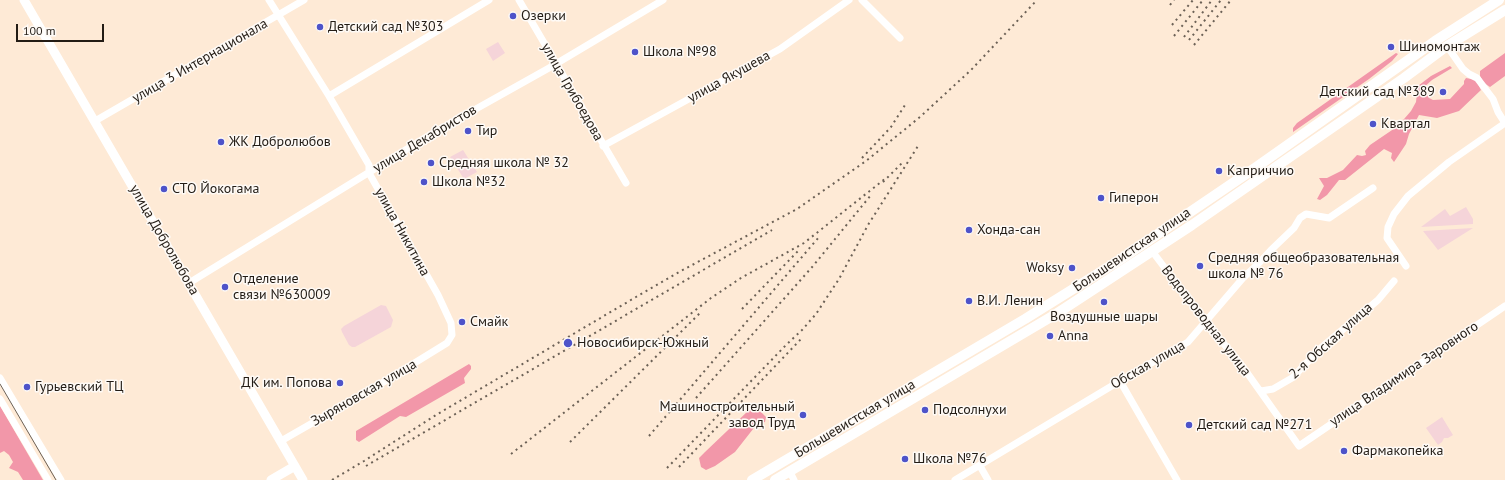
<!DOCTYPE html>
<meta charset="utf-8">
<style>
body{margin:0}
#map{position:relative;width:1505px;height:480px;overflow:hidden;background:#feead6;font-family:"PT Sans",sans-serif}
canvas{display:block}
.scale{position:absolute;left:16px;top:24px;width:88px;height:18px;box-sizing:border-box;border:2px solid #231c15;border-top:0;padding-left:5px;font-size:12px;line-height:14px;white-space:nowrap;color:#231c15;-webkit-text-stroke:3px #fefaf6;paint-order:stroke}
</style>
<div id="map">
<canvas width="1505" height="480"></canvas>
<div class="scale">100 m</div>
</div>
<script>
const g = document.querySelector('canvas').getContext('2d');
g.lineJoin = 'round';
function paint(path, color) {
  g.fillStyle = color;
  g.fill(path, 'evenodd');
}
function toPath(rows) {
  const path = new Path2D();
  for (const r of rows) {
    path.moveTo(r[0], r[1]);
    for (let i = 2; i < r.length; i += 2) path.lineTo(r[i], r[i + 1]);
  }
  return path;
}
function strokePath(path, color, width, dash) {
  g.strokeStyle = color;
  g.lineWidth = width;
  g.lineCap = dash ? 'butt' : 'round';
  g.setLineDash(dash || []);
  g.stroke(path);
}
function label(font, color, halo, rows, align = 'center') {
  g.font = font + ' "PT Sans",sans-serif';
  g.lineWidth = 3;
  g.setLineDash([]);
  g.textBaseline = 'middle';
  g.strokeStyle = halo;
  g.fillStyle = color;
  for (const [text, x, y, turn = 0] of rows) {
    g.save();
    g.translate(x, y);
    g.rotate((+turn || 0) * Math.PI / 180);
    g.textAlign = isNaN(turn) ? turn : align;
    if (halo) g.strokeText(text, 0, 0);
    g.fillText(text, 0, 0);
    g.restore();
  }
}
paint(toPath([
 [498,42,505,53,493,61,486,49],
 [463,150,477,172,464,179,450,157],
 [1466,207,1473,219,1473,224,1421,227,1445,209,1450,216],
 [1473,228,1438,250,1423,231],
 [381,305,386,306,393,320,391,327,355,347,352,347,349,345,342,332,341,329,344,326],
 [1442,417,1453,435,1448,438,1444,438,1442,442,1438,445,1426,428]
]), '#f5d4d9');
paint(toPath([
 [1396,53,1398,54,1392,61,1369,79,1293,132,1293,128,1297,123],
 [1505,53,1505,76,1490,87,1484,83,1480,76,1480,71],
 [1450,66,1452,68,1432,80,1423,88,1429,98,1433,100,1450,99,1464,84,1464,81,1466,78,1476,80,1481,90,1459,111,1437,118,1419,115,1409,134,1406,144,1394,162,1391,158,1392,153,1384,149,1345,180,1339,180,1327,195,1320,200,1317,199,1324,186,1319,178,1327,178,1343,170,1357,155,1362,156,1366,155,1365,151,1370,145,1398,126,1411,111,1416,102,1417,93,1414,89,1431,76],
 [469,364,471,366,471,369,464,378,465,383,406,417,400,416,359,442,356,440,356,431],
 [0,406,43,480,23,480,18,472,9,468,13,462,9,455,4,451,0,453],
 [754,409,761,412,766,417,765,422,757,424,735,452,715,466,706,470,701,467,699,458,705,452,748,411]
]), '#f297a9');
strokePath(toPath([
 [269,0,329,96,369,165,369,173,438,295,451,323,452,335,447,343,382,383,281,441],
 [519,0,626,183],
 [862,0,900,38],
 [329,96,489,0],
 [95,121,304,0],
 [603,146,780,49,849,0],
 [1152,251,1205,321,1243,367,1299,446,1505,306],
 [1406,266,1387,238,1388,227,1394,214,1408,196,1449,162,1505,123,1498,112,1493,99,1477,78,1469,74,1463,69,1447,46],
 [189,283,433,133,549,68,663,0],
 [0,378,61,480],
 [1120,381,1177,480],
 [1261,391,1273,389,1292,378,1322,347,1378,300,1394,281],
 [0,399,48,480],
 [980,466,988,480],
 [790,472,794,480],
 [955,480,1120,381,1188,342,1243,278,1260,262,1271,250,1294,228,1300,218,1306,214,1329,218,1373,188]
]), '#fff', 7);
strokePath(toPath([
 [24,0,303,480],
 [271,480,295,466]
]), '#fff', 9);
strokePath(toPath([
 [752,480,1025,319,1118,261,1255,168,1435,41,1499,0],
 [775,480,1056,314,1192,225,1404,78,1447,46,1505,10]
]), '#fff', 10);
strokePath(toPath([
 [0,384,56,480]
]), '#6c6156', 1);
strokePath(toPath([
 [1170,5,1174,0],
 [1172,25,1193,0],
 [1174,36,1203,0],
 [1184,37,1212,0],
 [1189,40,1221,0],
 [1194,45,1231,0],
 [862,158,891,127,905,105],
 [883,182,903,162],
 [742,309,799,250],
 [696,398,813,266,871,195],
 [649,436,819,237],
 [570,442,701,312],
 [511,454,711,298,741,278,804,243,886,178],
 [366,466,772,230],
 [679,467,801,339],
 [667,468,786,345,802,330,816,314,839,279,868,225,918,146],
 [332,480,364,461,436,415,636,297,679,272,797,209,866,161,920,117,971,70,1037,0]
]), '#6c6156', 2, [2, 4]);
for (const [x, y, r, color] of [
 [513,16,4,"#4e53c9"],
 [320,27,4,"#4e53c9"],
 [1391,47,4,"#4e53c9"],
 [635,52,4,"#4e53c9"],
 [1443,92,4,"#4e53c9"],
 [1373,124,4,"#4e53c9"],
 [468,131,4,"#4e53c9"],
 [221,142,4,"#4e53c9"],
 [431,163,4,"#4e53c9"],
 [1219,171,4,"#4e53c9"],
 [424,182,4,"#4e53c9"],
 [164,189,4,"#4e53c9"],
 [1101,198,4,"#4e53c9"],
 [969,230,4,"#4e53c9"],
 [1200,266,4,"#4e53c9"],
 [1072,268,4,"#4e53c9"],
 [225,287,4,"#4e53c9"],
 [969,301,4,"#4e53c9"],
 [1104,302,4,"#4e53c9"],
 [462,322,4,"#4e53c9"],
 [1050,336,4,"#4e53c9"],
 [568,343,5,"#4e53c9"],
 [340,383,4,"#4e53c9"],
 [27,387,4,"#4e53c9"],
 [925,410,4,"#4e53c9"],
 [803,415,4,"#4e53c9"],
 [1189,425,4,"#4e53c9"],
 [1344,451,4,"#4e53c9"],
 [905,459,4,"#4e53c9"]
]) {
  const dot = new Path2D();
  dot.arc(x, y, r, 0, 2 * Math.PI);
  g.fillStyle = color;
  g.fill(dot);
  strokePath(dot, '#fefaf6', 1.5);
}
label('14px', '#231c15', '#fefaf6', [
 ["Озерки",521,16],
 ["Детский сад №303",328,27],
 ["Шиномонтаж",1399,47],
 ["Школа №98",643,52],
 ["Детский сад №389",1435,92,"right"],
 ["Квартал",1381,124],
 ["Тир",476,131],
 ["ЖК Добролюбов",229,142],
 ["Средняя школа № 32",439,163],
 ["Каприччио",1227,171],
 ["Школа №32",432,182],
 ["СТО Йокогама",172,189],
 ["Гиперон",1109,198],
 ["Хонда-сан",977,230],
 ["Средняя общеобразовательная",1208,258],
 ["школа № 76",1208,274],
 ["Woksy",1064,268,"right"],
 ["Отделение",233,279],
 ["связи №630009",233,295],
 ["В.И. Ленин",977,301],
 ["Воздушные шары",1104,317,"center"],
 ["Смайк",470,322],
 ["Anna",1058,336],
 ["Новосибирск-Южный",577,343],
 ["ДК им. Попова",332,383,"right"],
 ["Гурьевский ТЦ",35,387],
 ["Машиностроительный",795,407,"right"],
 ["завод Труд",795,423,"right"],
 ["Подсолнухи",933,410],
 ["Детский сад №271",1197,425],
 ["Фармакопейка",1352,451],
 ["Школа №76",913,459]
], 'left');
label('14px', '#231c15', '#fefaf6', [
 ["улица 3 Интернационала",200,61,-30],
 ["улица Якушева",729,77,-29],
 ["улица Грибоедова",572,92,60],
 ["улица Декабристов",425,139,-31],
 ["улица Никитина",402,232,61],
 ["улица Добролюбова",164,240,60],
 ["Большевистская улица",1132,250,-34],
 ["Водопроводная улица",1206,321,52],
 ["2-я Обская улица",1331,341,-42],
 ["Обская улица",1148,365,-30],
 ["улица Владимира Заровного",1404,374,-34],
 ["Зыряновская улица",364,393,-30],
 ["Большевистская улица",855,419,-31]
]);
</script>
